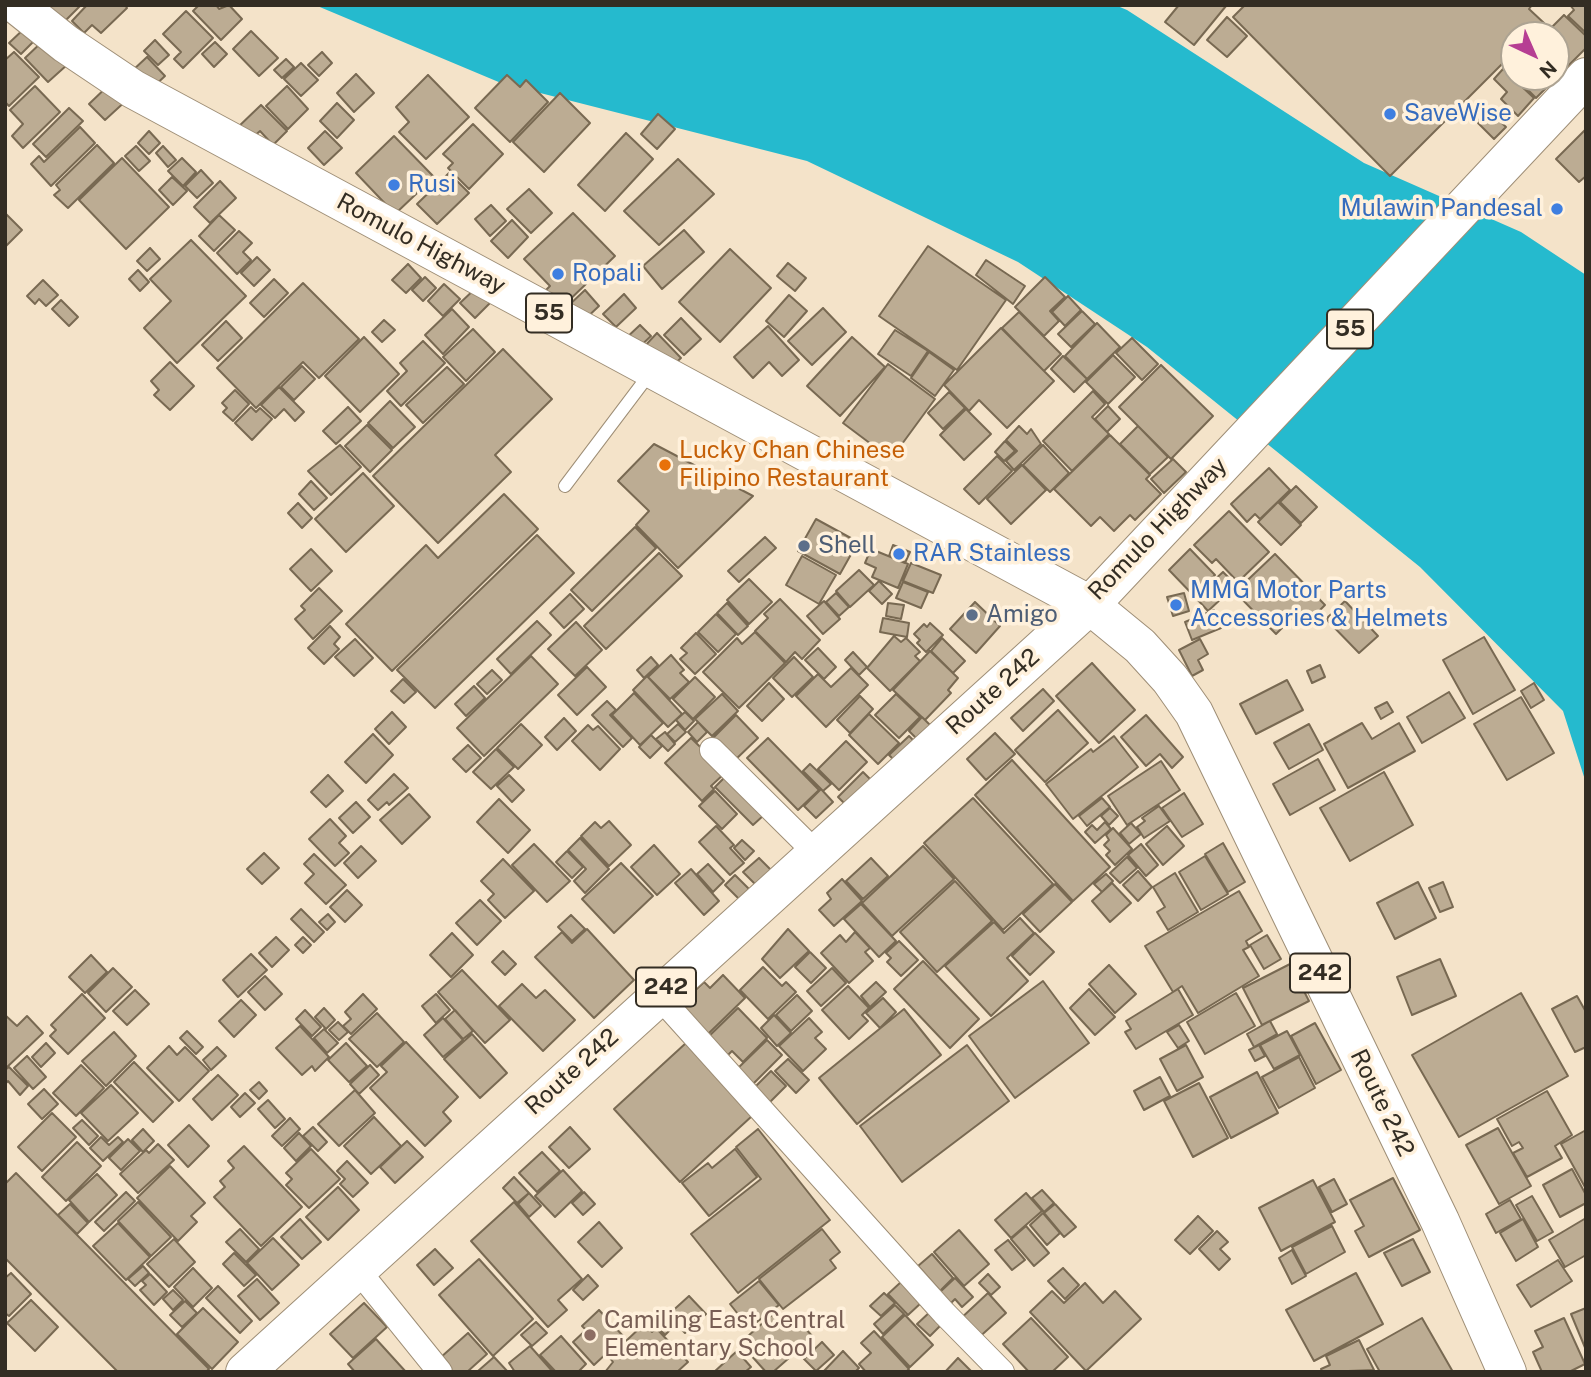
<!DOCTYPE html>
<style>
body{margin:0}
#map{position:relative;width:1591px;height:1377px;overflow:hidden;background:#f4e3c9;font-family:"Public Sans",sans-serif}
canvas{display:block}
.frame{position:absolute;inset:0;border:7px solid #332d23;pointer-events:none}
.north{position:absolute;left:1500px;top:21px;width:70px;height:70px;box-sizing:border-box;background:#fff1dc;border:2px solid #ada392;border-radius:50%;rotate:136deg;font-size:19px;font-weight:700;line-height:28px;text-align:center;color:#332d23}
.north::after{content:'';display:block;margin:auto;width:24px;height:32px;background:#b63e93;clip-path:polygon(50% 0,100% 100%,50% 72%,0 100%)}
</style>
<div id="map">
<canvas width="1591" height="1377"></canvas>
<div class="frame"></div>
<div class="north">N</div>
</div>
<script>
const g = document.querySelector('canvas').getContext('2d');
g.lineJoin = 'round';
function paint(path, color) {
  g.fillStyle = color;
  g.fill(path, 'evenodd');
}
function toPath(rows) {
  const path = new Path2D();
  for (const r of rows) {
    path.moveTo(r[0], r[1]);
    for (let i = 2; i < r.length; i += 2) path.lineTo(r[i], r[i + 1]);
  }
  return path;
}
function strokePath(path, color, width, dash) {
  g.strokeStyle = color;
  g.lineWidth = width;
  g.lineCap = dash ? 'butt' : 'round';
  g.setLineDash(dash || []);
  g.stroke(path);
}
function label(font, color, halo, rows, align = 'center') {
  g.font = font + ' "Public Sans",sans-serif';
  g.lineWidth = 7;
  g.setLineDash([]);
  g.textBaseline = 'middle';
  g.strokeStyle = halo;
  g.fillStyle = color;
  for (const [text, x, y, turn = 0] of rows) {
    g.save();
    g.translate(x, y);
    g.rotate((+turn || 0) * Math.PI / 180);
    g.textAlign = isNaN(turn) ? turn : align;
    if (halo) g.strokeText(text, 0, 0);
    g.fillText(text, 0, 0);
    g.restore();
  }
}
paint(toPath([
 [315,5,1115,5,1127,10,1364,163,1521,232,1586,275,1586,783,1563,711,1420,567,1147,347,1018,262,807,161,501,83]
]), '#25bace');
const building = toPath([
 [48,5,81,5,61,25,45,8,48,5],
 [87,5,125,5,127,8,101,33,92,25,84,33,72,21,87,5],
 [199,5,216,5,219,9,229,5,242,19,221,40,193,11,199,5],
 [1179,5,1225,5,1226,6,1194,45,1165,22,1179,5],
 [1245,5,1532,5,1529,9,1544,23,1532,35,1514,35,1514,52,1390,176,1233,17,1245,5],
 [1570,5,1586,5,1586,33,1568,16,1574,10,1570,5],
 [186,11,213,38,183,68,174,59,181,52,163,34,186,11],
 [1564,15,1586,36,1586,48,1536,98,1515,77,1556,77,1556,35,1544,35,1564,15],
 [1227,17,1247,36,1227,57,1207,40,1227,17],
 [26,27,37,38,21,54,9,43,26,27],
 [251,31,278,58,259,76,233,49,251,31],
 [45,39,68,64,48,82,25,58,45,39],
 [155,40,169,55,158,65,144,51,155,40],
 [215,42,227,54,214,67,202,54,215,42],
 [14,52,39,77,9,106,5,102,5,60,14,52],
 [322,52,332,63,319,76,308,65,322,52],
 [147,57,165,76,150,90,132,71,147,57],
 [286,59,294,67,282,78,274,70,286,59],
 [301,63,318,80,301,96,284,79,301,63],
 [1503,69,1534,98,1518,116,1501,99,1507,92,1494,79,1503,69],
 [356,74,374,93,354,112,337,93,356,74],
 [428,75,469,117,426,159,399,132,409,122,396,107,428,75],
 [507,75,520,87,526,80,548,102,510,142,475,108,507,75],
 [113,81,129,98,105,120,89,104,113,81],
 [35,86,60,112,23,148,12,136,23,124,10,110,35,86],
 [287,86,308,109,288,129,266,106,287,86],
 [560,93,590,123,544,172,513,142,560,93],
 [337,103,354,120,337,138,320,121,337,103],
 [261,105,287,131,273,145,260,131,249,141,236,129,261,105],
 [69,108,83,121,46,157,33,144,69,108],
 [1487,109,1506,127,1494,139,1476,121,1487,109],
 [658,114,675,129,657,149,641,134,658,114],
 [473,124,503,154,469,189,448,168,453,163,443,154,473,124],
 [80,127,95,143,51,186,31,164,39,156,44,162,80,127],
 [1586,129,1586,176,1579,182,1556,159,1586,129],
 [149,131,160,143,149,154,138,143,149,131],
 [325,131,342,148,324,165,308,148,325,131],
 [626,133,653,159,605,211,578,185,626,133],
 [394,136,434,177,395,214,356,173,394,136],
 [97,145,114,163,68,208,54,195,60,190,56,185,97,145],
 [136,146,150,161,139,171,125,156,136,146],
 [163,146,176,160,168,167,156,153,163,146],
 [122,158,169,207,126,249,79,200,122,158],
 [182,158,196,172,183,186,168,171,182,158],
 [678,159,714,194,659,245,624,211,678,159],
 [201,170,213,183,197,198,185,186,201,170],
 [449,173,469,193,437,224,417,204,449,173],
 [172,177,187,191,173,205,159,190,172,177],
 [220,181,236,198,210,223,194,207,220,181],
 [529,189,552,213,531,233,507,209,529,189],
 [491,205,506,221,490,236,475,219,491,205],
 [5,213,22,230,5,247,5,213],
 [573,213,615,256,558,311,542,294,550,286,524,259,573,213],
 [219,215,235,230,214,251,199,236,219,215],
 [512,220,528,237,508,258,491,241,512,220],
 [684,230,704,252,662,289,643,266,684,230],
 [239,231,252,243,243,252,251,260,237,274,217,253,239,231],
 [191,240,246,296,177,363,144,328,171,301,150,279,191,240],
 [928,246,1006,300,957,370,879,316,928,246],
 [150,248,160,259,147,271,137,261,150,248],
 [730,249,771,288,720,342,679,302,730,249],
 [257,257,270,270,254,286,241,273,257,257],
 [986,260,1025,286,1013,304,976,275,986,260],
 [788,263,806,278,795,291,777,276,788,263],
 [408,264,421,278,406,293,392,280,408,264],
 [138,270,149,282,140,291,129,279,138,270],
 [425,277,436,288,423,301,412,290,425,277],
 [1045,277,1065,297,1050,311,1059,321,1044,336,1015,307,1045,277],
 [274,279,288,293,264,317,250,303,274,279],
 [43,280,58,295,46,306,39,299,35,304,27,296,43,280],
 [303,283,359,339,319,378,303,362,256,408,217,368,303,283],
 [444,284,460,299,443,316,428,301,444,284],
 [478,286,492,301,475,318,460,303,478,286],
 [585,290,599,306,581,323,567,307,585,290],
 [624,294,636,308,616,327,603,314,624,294],
 [789,295,807,311,784,337,766,321,789,295],
 [1068,296,1081,310,1065,326,1052,312,1068,296],
 [61,300,78,317,69,326,52,309,61,300],
 [823,308,846,332,812,365,788,341,823,308],
 [452,309,469,327,443,354,425,335,452,309],
 [1082,311,1095,324,1071,347,1058,334,1082,311],
 [1019,312,1061,354,1044,371,1002,328,1019,312],
 [681,318,701,339,684,355,664,335,681,318],
 [384,320,395,330,382,342,372,332,384,320],
 [226,321,242,338,218,361,202,345,226,321],
 [1097,323,1120,347,1087,379,1065,356,1097,323],
 [640,325,651,336,633,353,623,341,640,325],
 [768,326,799,360,782,376,769,362,753,378,734,357,768,326],
 [1001,328,1054,381,1007,428,979,400,969,411,944,385,1001,328],
 [473,329,495,352,466,381,443,357,473,329],
 [895,330,928,351,911,376,878,354,895,330],
 [657,333,681,358,666,372,643,348,657,333],
 [364,337,399,374,360,412,325,376,364,337],
 [852,337,885,367,840,416,807,386,852,337],
 [1132,338,1158,364,1142,380,1116,353,1132,338],
 [423,341,445,363,401,406,387,391,407,371,400,363,423,341],
 [503,349,552,399,495,455,511,472,438,543,373,476,503,349],
 [929,352,954,370,935,396,911,378,929,352],
 [1113,355,1135,377,1108,404,1086,382,1113,355],
 [1063,356,1087,379,1074,392,1051,369,1063,356],
 [170,362,194,386,170,410,154,395,159,390,151,381,170,362],
 [888,364,935,399,891,459,843,423,888,364],
 [1161,365,1213,416,1171,459,1119,407,1161,365],
 [302,366,315,379,294,400,281,387,302,366],
 [447,367,464,384,423,423,406,405,447,367],
 [279,387,304,412,295,421,284,409,275,418,261,405,279,387],
 [235,390,249,404,233,421,223,412,227,408,222,403,235,390],
 [1093,391,1105,404,1092,417,1109,434,1072,471,1043,441,1093,391],
 [949,392,965,408,943,429,928,413,949,392],
 [390,401,415,427,393,448,368,423,390,401],
 [1108,406,1120,419,1107,432,1095,419,1108,406],
 [251,407,256,412,260,408,272,419,252,440,235,423,251,407],
 [348,407,361,421,336,444,323,431,348,407],
 [966,409,991,434,964,460,940,435,966,409],
 [367,425,392,450,370,472,345,446,367,425],
 [1019,426,1027,434,1031,429,1041,444,1014,470,1006,461,1017,451,1006,440,1019,426],
 [1138,426,1168,457,1150,474,1120,444,1138,426],
 [1110,435,1150,475,1146,479,1161,494,1135,520,1130,515,1114,531,1100,517,1091,526,1054,489,1110,435],
 [1005,441,1015,451,1004,461,995,452,1005,441],
 [654,444,753,496,678,568,636,525,649,511,618,481,654,444],
 [340,445,361,467,331,495,308,471,340,445],
 [1043,445,1069,473,1050,492,1023,465,1043,445],
 [997,456,1012,471,979,504,964,489,997,456],
 [1173,459,1186,472,1164,493,1151,479,1173,459],
 [1022,465,1046,490,1011,524,987,499,1022,465],
 [1269,468,1290,490,1260,519,1255,514,1247,522,1231,504,1269,468],
 [363,473,394,506,346,552,315,519,363,473],
 [311,481,327,498,314,510,299,494,311,481],
 [1296,486,1317,507,1301,523,1280,502,1296,486],
 [504,494,538,529,392,671,346,624,426,545,438,558,504,494],
 [1278,502,1301,525,1281,545,1258,522,1278,502],
 [298,503,312,518,302,528,288,513,298,503],
 [1229,511,1269,552,1238,582,1216,559,1212,563,1194,545,1229,511],
 [816,519,858,542,840,574,798,551,816,519],
 [635,527,656,548,592,611,571,590,635,527],
 [537,535,574,573,435,708,397,670,537,535],
 [765,537,776,548,739,582,728,571,765,537],
 [893,545,910,552,905,563,889,556,893,545],
 [311,549,332,571,311,591,290,569,311,549],
 [871,549,908,564,898,588,872,577,876,568,865,563,871,549],
 [1190,549,1215,575,1194,596,1169,570,1190,549],
 [659,553,682,576,606,649,584,626,659,553],
 [1275,554,1325,605,1305,625,1295,615,1276,634,1235,592,1275,554],
 [802,556,836,575,819,604,786,585,802,556],
 [911,563,941,575,933,593,903,581,911,563],
 [859,570,874,585,850,607,836,591,859,570],
 [1223,572,1235,584,1223,597,1210,584,1223,572],
 [749,579,772,602,749,624,727,600,749,579],
 [879,581,892,594,882,604,869,591,879,581],
 [903,582,928,592,921,608,896,598,903,582],
 [1209,585,1222,598,1208,611,1196,598,1209,585],
 [319,588,342,611,313,639,295,619,305,610,301,606,319,588],
 [836,593,849,607,839,616,826,602,836,593],
 [1184,593,1189,611,1173,616,1167,597,1184,593],
 [570,594,584,609,564,628,550,613,570,594],
 [780,599,820,640,802,659,795,652,786,662,755,631,768,618,764,614,780,599],
 [824,601,840,619,823,634,807,616,824,601],
 [1345,601,1378,636,1359,653,1326,619,1345,601],
 [975,602,1000,626,976,653,950,629,975,602],
 [727,603,748,626,738,635,717,613,727,603],
 [888,603,904,605,901,619,886,616,888,603],
 [1214,610,1221,628,1192,640,1185,622,1214,610],
 [716,614,736,634,718,652,698,632,716,614],
 [883,618,909,623,907,637,880,632,883,618],
 [537,621,551,635,511,674,497,659,537,621],
 [576,622,602,650,575,676,548,649,576,622],
 [930,623,943,635,926,652,917,643,920,640,914,634,924,624,927,627,930,623],
 [330,626,340,637,334,644,339,649,324,664,308,648,330,626],
 [755,632,785,663,739,708,703,672,737,638,742,644,755,632],
 [696,633,716,654,695,674,680,659,687,653,681,648,696,633],
 [894,636,901,642,906,638,920,652,915,656,920,661,890,691,867,668,894,636],
 [1484,637,1515,690,1473,714,1443,660,1484,637],
 [942,638,965,661,953,673,931,651,942,638],
 [355,639,373,658,354,676,335,657,355,639],
 [1200,639,1208,654,1198,660,1203,670,1192,676,1179,650,1200,639],
 [818,648,836,667,824,679,805,660,818,648],
 [930,651,958,678,948,690,951,693,925,720,893,690,930,651],
 [853,652,867,667,859,675,845,660,853,652],
 [671,655,684,670,680,673,689,682,670,699,648,677,671,655],
 [531,656,558,684,484,756,457,728,531,656],
 [651,657,658,665,644,678,637,670,651,657],
 [794,657,813,677,792,697,773,678,794,657],
 [1092,663,1135,710,1099,743,1056,696,1092,663],
 [1320,665,1325,677,1312,683,1307,671,1320,665],
 [587,667,606,687,577,715,558,695,587,667],
 [851,668,868,685,826,727,796,696,818,674,831,687,851,668],
 [492,670,502,680,487,694,477,684,492,670],
 [647,676,682,714,668,727,633,690,647,676],
 [695,677,715,697,693,719,673,699,695,677],
 [403,679,416,692,404,703,391,691,403,679],
 [1287,680,1303,710,1256,734,1240,704,1287,680],
 [769,683,784,699,762,721,747,706,769,683],
 [1534,683,1544,700,1531,708,1521,691,1534,683],
 [474,686,485,698,466,716,455,704,474,686],
 [1043,689,1054,701,1023,731,1011,718,1043,689],
 [1449,692,1465,718,1422,743,1407,717,1449,692],
 [634,693,663,723,640,745,612,715,634,693],
 [722,694,738,711,712,736,695,719,722,694],
 [896,694,920,717,899,738,875,715,896,694],
 [860,696,873,709,850,733,837,720,860,696],
 [1521,697,1554,753,1507,780,1474,724,1521,697],
 [607,701,616,710,610,715,632,738,623,747,592,715,607,701],
 [1387,702,1393,712,1381,719,1375,708,1387,702],
 [1058,710,1088,743,1045,782,1015,750,1058,710],
 [392,712,406,727,389,744,375,729,392,712],
 [685,712,694,721,685,730,676,720,685,712],
 [869,714,899,743,878,764,849,735,869,714],
 [736,715,758,738,734,761,712,739,736,715],
 [1146,715,1183,757,1172,768,1160,754,1146,766,1121,737,1146,715],
 [922,717,932,727,919,741,909,731,922,717],
 [564,718,576,731,557,750,545,737,564,718],
 [698,722,707,732,697,742,688,732,698,722],
 [1362,723,1372,739,1399,723,1415,751,1348,788,1324,744,1362,723],
 [521,724,542,745,518,769,497,748,521,724],
 [678,724,686,732,675,742,667,734,678,724],
 [1309,724,1323,750,1289,769,1274,743,1309,724],
 [588,725,593,730,598,726,620,749,600,770,572,741,588,725],
 [665,732,675,744,668,751,656,739,665,732],
 [995,733,1015,754,986,780,967,759,995,733],
 [373,734,393,755,366,783,345,762,373,734],
 [651,735,662,746,650,758,639,747,651,735],
 [909,736,918,745,898,764,889,755,909,736],
 [1114,736,1138,767,1073,819,1046,784,1091,749,1093,752,1114,736],
 [691,738,726,772,711,786,714,789,702,801,665,763,691,738],
 [768,738,819,790,798,810,747,758,768,738],
 [846,741,867,762,839,790,818,769,846,741],
 [468,745,481,758,466,772,453,759,468,745],
 [496,749,514,767,491,789,473,772,496,749],
 [1318,759,1335,790,1290,815,1273,784,1318,759],
 [1012,760,1110,867,1073,901,975,795,1012,760],
 [1161,761,1180,790,1127,825,1108,796,1161,761],
 [810,764,831,784,823,791,803,771,810,764],
 [863,772,874,783,849,808,838,797,863,772],
 [1384,772,1413,825,1350,861,1320,808,1384,772],
 [394,774,408,788,389,805,387,802,378,810,368,800,394,774],
 [328,775,343,791,326,807,311,792,328,775],
 [509,775,524,790,512,802,497,786,509,775],
 [726,776,764,815,753,825,715,787,726,776],
 [821,789,833,802,816,818,804,806,821,789],
 [715,791,737,814,722,829,699,806,715,791],
 [1184,793,1203,824,1182,837,1162,808,1184,793],
 [409,794,430,817,402,844,380,820,409,794],
 [973,798,1053,884,1003,930,924,843,973,798],
 [1102,798,1110,807,1087,826,1079,816,1102,798],
 [499,799,530,830,508,853,477,822,499,799],
 [356,802,370,817,353,833,339,818,356,802],
 [1159,806,1170,821,1144,838,1137,827,1145,821,1142,818,1159,806],
 [1110,808,1118,816,1109,825,1101,816,1110,808],
 [330,819,346,836,339,843,349,853,335,866,309,839,330,819],
 [609,821,631,845,609,866,581,836,595,822,601,828,609,821],
 [1105,822,1111,829,1095,843,1085,832,1092,825,1097,830,1105,822],
 [1131,823,1141,834,1129,844,1120,833,1131,823],
 [716,826,734,845,730,848,744,863,730,875,699,842,716,826],
 [1167,826,1184,846,1163,865,1146,844,1167,826],
 [1113,828,1132,849,1115,865,1106,855,1110,851,1104,845,1109,840,1106,835,1113,828],
 [580,838,609,869,585,893,574,881,586,869,568,850,580,838],
 [742,840,754,851,745,860,734,848,742,840],
 [1223,843,1245,882,1228,892,1205,854,1223,843],
 [534,844,570,881,547,902,512,865,534,844],
 [1141,844,1158,865,1146,876,1128,855,1141,844],
 [654,845,680,874,657,895,631,867,654,845],
 [361,846,376,861,358,878,344,863,361,846],
 [923,846,954,879,892,936,862,903,923,846],
 [567,851,583,867,572,878,556,862,567,851],
 [264,853,279,868,262,884,247,869,264,853],
 [314,854,346,885,326,904,305,883,314,874,304,864,314,854],
 [1205,856,1228,894,1201,910,1179,872,1205,856],
 [1127,857,1137,868,1120,883,1110,873,1127,857],
 [759,858,773,872,758,887,743,872,759,858],
 [871,858,888,876,863,899,846,881,871,858],
 [503,859,534,891,505,918,488,900,494,894,481,881,503,859],
 [621,863,653,896,614,933,582,899,621,863],
 [708,864,724,881,713,892,697,874,708,864],
 [691,869,719,901,704,915,675,883,691,869],
 [1138,871,1152,887,1138,901,1123,885,1138,871],
 [1175,873,1198,912,1168,930,1157,912,1165,907,1153,887,1175,873],
 [1106,874,1113,881,1102,892,1094,884,1106,874],
 [735,875,749,889,739,899,725,885,735,875],
 [842,879,862,901,834,926,819,910,831,899,827,893,842,879],
 [955,881,992,921,937,972,900,932,955,881],
 [1418,882,1436,918,1395,939,1377,903,1418,882],
 [1443,882,1453,907,1440,912,1429,888,1443,882],
 [1112,883,1131,903,1110,922,1092,901,1112,883],
 [1055,884,1072,902,1040,932,1023,914,1055,884],
 [347,890,362,905,345,922,330,907,347,890],
 [1239,891,1262,931,1246,941,1249,947,1243,950,1259,976,1198,1013,1182,986,1173,992,1145,946,1239,891],
 [480,900,501,921,477,945,456,923,480,900],
 [861,904,896,941,879,957,844,919,861,904],
 [301,909,324,932,314,942,291,919,301,909],
 [328,914,335,922,327,930,319,922,328,914],
 [571,915,585,929,572,941,558,927,571,915],
 [1020,918,1034,933,1007,958,1028,981,991,1016,945,966,994,922,1004,933,1020,918],
 [587,929,634,980,594,1018,535,957,562,932,572,943,587,929],
 [788,929,809,951,780,978,762,959,788,929],
 [855,932,870,948,865,952,873,961,849,983,821,953,840,935,846,942,855,932],
 [452,933,473,955,451,977,430,955,452,933],
 [1035,933,1054,952,1030,975,1012,956,1035,933],
 [1267,935,1281,959,1264,969,1250,945,1267,935],
 [276,937,289,950,272,967,259,953,276,937],
 [303,937,311,945,303,953,295,945,303,937],
 [899,941,918,960,901,976,887,962,891,958,886,953,899,941],
 [503,951,516,964,505,975,492,962,503,951],
 [810,952,826,968,811,983,795,967,810,952],
 [251,954,267,970,238,997,223,980,251,954],
 [91,955,107,972,85,993,69,977,91,955],
 [1440,959,1456,996,1412,1015,1397,977,1440,959],
 [923,961,979,1019,950,1048,894,989,923,961],
 [1290,964,1309,1001,1262,1025,1243,988,1290,964],
 [1109,965,1136,994,1115,1013,1089,984,1109,965],
 [763,967,782,986,786,982,796,992,768,1019,740,990,763,967],
 [113,968,132,987,106,1012,88,993,113,968],
 [832,968,846,983,821,1006,807,991,832,968],
 [462,970,510,1020,485,1043,438,992,462,970],
 [723,975,745,998,708,1034,680,1005,704,982,710,988,723,975],
 [265,976,282,994,265,1010,248,992,265,976],
 [1043,981,1089,1043,1015,1098,969,1036,1043,981],
 [876,982,886,992,870,1007,861,996,876,982],
 [522,984,536,998,545,990,575,1020,543,1051,499,1006,522,984],
 [848,986,869,1008,862,1015,868,1021,849,1039,822,1010,848,986],
 [1089,989,1115,1017,1095,1035,1070,1008,1089,989],
 [1178,989,1193,1015,1136,1049,1125,1032,1131,1029,1126,1021,1178,989],
 [135,990,149,1004,127,1025,113,1011,135,990],
 [1236,993,1255,1026,1205,1054,1187,1022,1236,993],
 [1521,993,1568,1076,1459,1137,1412,1055,1521,993],
 [82,994,105,1018,68,1054,50,1036,56,1030,51,1025,82,994],
 [363,994,377,1009,351,1034,343,1026,351,1019,345,1012,363,994],
 [436,994,450,1010,436,1023,422,1006,436,994],
 [797,995,812,1011,791,1031,776,1015,797,995],
 [1577,996,1586,1012,1586,1047,1575,1052,1552,1009,1577,996],
 [883,998,896,1012,880,1028,866,1013,883,998],
 [241,1000,256,1015,234,1037,219,1021,241,1000],
 [324,1008,335,1020,326,1029,315,1017,324,1008],
 [738,1008,767,1038,743,1062,732,1051,724,1059,705,1040,738,1008],
 [904,1009,941,1055,857,1124,819,1078,904,1009],
 [305,1010,321,1027,312,1036,296,1019,305,1010],
 [455,1010,473,1031,463,1039,445,1019,455,1010],
 [377,1013,404,1042,377,1067,349,1039,377,1013],
 [5,1015,17,1026,27,1016,43,1033,5,1069,5,1015],
 [774,1015,791,1033,777,1046,761,1028,774,1015],
 [443,1018,463,1040,443,1057,424,1035,443,1018],
 [809,1018,822,1032,815,1038,826,1049,803,1071,779,1046,809,1018],
 [1270,1021,1277,1034,1254,1047,1247,1034,1270,1021],
 [338,1022,348,1032,339,1040,329,1030,338,1022],
 [1315,1023,1341,1070,1316,1084,1291,1036,1315,1023],
 [1179,1025,1189,1041,1178,1048,1167,1032,1179,1025],
 [300,1026,329,1057,315,1071,312,1066,302,1075,276,1048,300,1026],
 [324,1029,338,1043,327,1053,314,1038,324,1029],
 [187,1031,203,1047,196,1054,180,1038,187,1031],
 [1287,1031,1300,1055,1274,1069,1260,1045,1287,1031],
 [114,1032,136,1056,106,1086,82,1061,114,1032],
 [472,1034,507,1073,480,1098,444,1059,472,1034],
 [767,1040,782,1055,751,1086,736,1070,767,1040],
 [406,1042,458,1097,443,1112,451,1121,425,1146,370,1088,387,1072,381,1066,406,1042],
 [46,1043,55,1053,41,1067,32,1057,46,1043],
 [346,1043,367,1066,349,1082,328,1060,346,1043],
 [686,1043,752,1116,680,1182,614,1109,686,1043],
 [967,1045,1009,1101,902,1182,860,1126,967,1045],
 [1186,1045,1203,1077,1177,1091,1160,1059,1186,1045],
 [1259,1045,1265,1056,1255,1061,1249,1050,1259,1045],
 [169,1046,177,1055,185,1047,209,1071,179,1101,147,1068,169,1046],
 [217,1047,226,1056,211,1070,203,1060,217,1047],
 [27,1056,46,1077,33,1089,14,1068,27,1056],
 [1299,1057,1315,1088,1279,1108,1262,1077,1299,1057],
 [788,1059,809,1080,796,1093,775,1071,788,1059],
 [134,1062,173,1102,153,1122,114,1082,134,1062],
 [81,1065,104,1088,76,1116,53,1093,81,1065],
 [370,1065,379,1075,359,1094,350,1084,370,1065],
 [9,1067,28,1086,20,1095,8,1081,5,1084,5,1070,9,1067],
 [771,1071,786,1086,766,1106,752,1090,771,1071],
 [1257,1072,1278,1113,1231,1138,1210,1097,1257,1072],
 [218,1075,238,1095,212,1120,193,1099,218,1075],
 [1160,1077,1170,1096,1144,1110,1134,1091,1160,1077],
 [259,1082,267,1091,259,1099,250,1090,259,1082],
 [1199,1083,1228,1138,1193,1157,1164,1101,1199,1083],
 [111,1085,138,1113,108,1141,81,1113,111,1085],
 [44,1089,58,1104,42,1119,28,1104,44,1089],
 [355,1090,375,1113,339,1146,318,1124,355,1090],
 [1547,1091,1572,1135,1555,1146,1562,1158,1527,1177,1513,1153,1523,1148,1519,1142,1512,1146,1497,1119,1547,1091],
 [245,1093,255,1103,240,1117,231,1107,245,1093],
 [268,1100,285,1119,275,1128,258,1109,268,1100],
 [52,1113,76,1137,42,1171,18,1147,52,1113],
 [374,1117,401,1146,371,1174,344,1146,374,1117],
 [290,1118,300,1129,282,1146,272,1136,290,1118],
 [82,1120,98,1136,89,1145,73,1128,82,1120],
 [189,1125,209,1146,188,1167,168,1145,189,1125],
 [313,1127,327,1142,318,1151,303,1136,313,1127],
 [570,1127,590,1149,569,1168,549,1147,570,1127],
 [1498,1128,1531,1186,1499,1204,1466,1145,1498,1128],
 [143,1129,154,1141,143,1152,132,1140,143,1129],
 [758,1129,830,1220,738,1293,691,1234,761,1179,736,1147,758,1129],
 [1586,1130,1586,1189,1561,1144,1586,1130],
 [299,1133,311,1146,296,1161,284,1148,299,1133],
 [101,1137,109,1145,118,1137,123,1142,103,1161,90,1148,101,1137],
 [128,1139,140,1151,121,1170,109,1158,128,1139],
 [407,1141,423,1157,395,1183,380,1167,407,1141],
 [77,1142,101,1166,66,1201,42,1177,77,1142],
 [158,1144,174,1160,138,1193,120,1174,146,1150,149,1153,158,1144],
 [244,1146,302,1207,261,1246,214,1197,225,1187,220,1181,234,1168,228,1161,244,1146],
 [311,1149,340,1179,309,1208,286,1185,292,1179,286,1173,311,1149],
 [735,1149,757,1177,709,1216,682,1183,708,1163,712,1168,735,1149],
 [542,1152,560,1171,537,1192,519,1173,542,1152],
 [347,1161,368,1183,353,1197,340,1184,345,1179,337,1171,347,1161],
 [170,1166,205,1203,191,1216,197,1222,178,1241,137,1198,170,1166],
 [1572,1169,1586,1195,1586,1203,1560,1217,1543,1185,1572,1169],
 [563,1170,582,1191,555,1217,535,1196,563,1170],
 [16,1173,209,1369,206,1372,118,1372,5,1258,5,1184,16,1173],
 [97,1174,117,1195,89,1222,69,1200,97,1174],
 [514,1177,529,1193,517,1203,503,1188,514,1177],
 [1393,1178,1420,1230,1369,1257,1355,1231,1364,1226,1350,1200,1393,1178],
 [1334,1179,1347,1204,1332,1212,1319,1187,1334,1179],
 [1313,1180,1335,1222,1281,1251,1259,1208,1313,1180],
 [338,1187,359,1210,328,1240,306,1217,338,1187],
 [1042,1190,1054,1203,1044,1212,1032,1198,1042,1190],
 [126,1192,135,1201,104,1231,95,1222,126,1192],
 [584,1192,595,1204,583,1215,572,1203,584,1192],
 [529,1193,541,1206,529,1217,518,1204,529,1193],
 [1026,1193,1042,1211,1011,1238,995,1220,1026,1193],
 [1532,1196,1553,1232,1537,1241,1516,1205,1532,1196],
 [1510,1200,1521,1219,1496,1233,1486,1214,1510,1200],
 [138,1202,171,1237,151,1256,118,1221,138,1202],
 [514,1202,582,1279,558,1300,567,1310,548,1327,471,1241,514,1202],
 [70,1204,88,1223,77,1234,58,1215,70,1204],
 [1055,1204,1076,1227,1064,1237,1044,1213,1055,1204],
 [1043,1213,1060,1233,1047,1245,1030,1225,1043,1213],
 [1198,1216,1213,1231,1190,1254,1175,1240,1198,1216],
 [1586,1218,1586,1255,1565,1267,1549,1240,1586,1218],
 [300,1219,321,1242,302,1259,281,1237,300,1219],
 [1523,1219,1538,1247,1516,1261,1500,1233,1523,1219],
 [599,1222,622,1248,602,1267,578,1242,599,1222],
 [118,1223,150,1257,126,1280,93,1246,118,1223],
 [1026,1226,1049,1253,1034,1266,1011,1239,1026,1226],
 [1332,1226,1345,1252,1306,1274,1292,1247,1332,1226],
 [240,1229,259,1249,246,1262,226,1242,240,1229],
 [822,1229,840,1252,830,1260,836,1268,783,1309,759,1279,822,1229],
 [959,1230,989,1264,964,1286,934,1252,959,1230],
 [1217,1231,1228,1242,1220,1249,1230,1259,1219,1270,1199,1249,1217,1231],
 [273,1238,299,1265,272,1290,247,1263,273,1238],
 [174,1239,195,1262,169,1287,147,1264,174,1239],
 [1413,1239,1430,1272,1402,1286,1384,1253,1413,1239],
 [1008,1240,1025,1260,1012,1270,995,1250,1008,1240],
 [435,1249,453,1268,434,1285,417,1265,435,1249],
 [1292,1250,1306,1276,1292,1284,1279,1258,1292,1250],
 [234,1253,256,1275,244,1286,223,1264,234,1253],
 [932,1254,953,1278,940,1291,918,1266,932,1254],
 [479,1259,533,1319,493,1356,439,1295,479,1259],
 [1558,1260,1572,1281,1531,1307,1517,1285,1558,1260],
 [143,1266,149,1273,135,1286,128,1279,143,1266],
 [193,1268,212,1288,193,1307,174,1287,193,1268],
 [1063,1268,1079,1285,1065,1299,1048,1281,1063,1268],
 [11,1273,31,1294,9,1316,5,1313,5,1278,11,1273],
 [1356,1273,1383,1324,1314,1361,1286,1310,1356,1273],
 [150,1274,167,1292,154,1305,140,1290,146,1285,142,1281,150,1274],
 [988,1274,1000,1287,991,1295,979,1283,988,1274],
 [588,1275,598,1286,583,1300,573,1290,588,1275],
 [955,1278,973,1297,962,1307,955,1299,950,1304,940,1292,955,1278],
 [257,1279,279,1303,260,1320,238,1296,257,1279],
 [759,1281,779,1305,749,1328,730,1304,759,1281],
 [901,1282,921,1303,908,1315,888,1294,901,1282],
 [1085,1283,1103,1303,1115,1291,1141,1319,1086,1371,1030,1312,1052,1291,1064,1303,1085,1283],
 [218,1286,252,1321,240,1333,206,1298,218,1286],
 [173,1290,183,1300,173,1310,163,1299,173,1290],
 [884,1293,895,1303,881,1316,870,1306,884,1293],
 [988,1293,1006,1313,975,1341,957,1322,988,1293],
 [689,1296,706,1314,685,1333,668,1315,689,1296],
 [31,1300,58,1327,35,1351,7,1323,31,1300],
 [185,1301,197,1313,182,1327,170,1315,185,1301],
 [364,1303,387,1327,353,1358,330,1334,364,1303],
 [895,1305,904,1314,883,1334,874,1324,895,1305],
 [203,1308,238,1342,212,1369,177,1334,203,1308],
 [1586,1308,1586,1350,1571,1314,1586,1308],
 [599,1310,624,1337,594,1365,573,1342,586,1330,582,1326,599,1310],
 [931,1311,942,1324,930,1336,917,1324,931,1311],
 [664,1312,676,1324,665,1335,653,1322,664,1312],
 [773,1314,785,1329,797,1319,813,1337,773,1372,766,1372,740,1343,773,1314],
 [905,1315,933,1345,910,1367,882,1337,905,1315],
 [1031,1318,1068,1357,1052,1372,1029,1372,1003,1344,1031,1318],
 [1422,1318,1453,1372,1380,1372,1367,1349,1422,1318],
 [1564,1318,1585,1364,1569,1372,1542,1372,1533,1352,1543,1347,1535,1331,1564,1318],
 [536,1322,547,1333,532,1346,521,1335,536,1322],
 [644,1324,652,1332,656,1328,688,1362,677,1372,605,1372,613,1362,609,1357,644,1324],
 [874,1331,909,1369,906,1372,866,1372,859,1364,871,1353,861,1343,874,1331],
 [468,1333,487,1354,467,1372,452,1372,440,1358,468,1333],
 [561,1336,586,1364,578,1372,556,1372,540,1355,561,1336],
 [376,1339,406,1372,355,1372,348,1364,376,1339],
 [1359,1340,1374,1370,1322,1372,1321,1369,1330,1365,1326,1356,1359,1340],
 [822,1342,834,1355,816,1371,804,1359,822,1342],
 [530,1346,553,1372,515,1372,509,1363,530,1346],
 [737,1351,751,1367,745,1372,714,1372,737,1351],
 [843,1351,859,1368,855,1372,823,1372,843,1351],
 [494,1357,508,1372,479,1372,478,1371,494,1357],
 [958,1358,972,1372,945,1372,958,1358]
]);
paint(building, '#bcac93');
strokePath(building, '#786952', 2);
const lane = toPath([
 [565,486,651,372]
]);
const street = toPath([
 [712,750,815,852],
 [657,994,944,1313,1002,1372],
 [357,1269,440,1372]
]);
const primary = toPath([
 [245,1372,1090,605,1140,646,1170,679,1194,713,1440,1221,1507,1372]
]);
const highway = toPath([
 [17,5,66,44,133,89,1090,605,1586,77]
]);
strokePath(lane, '#9e8e76', 14);
strokePath(street, '#9e8e76', 26);
strokePath(primary, '#9e8e76', 40);
strokePath(highway, '#9e8e76', 40);
strokePath(lane, '#fff', 12);
strokePath(street, '#fff', 24);
strokePath(primary, '#fff', 38);
strokePath(highway, '#fff', 38);
for (const [x, y, r, color] of [
 [1390,114,7,"#3f7fe0"],
 [394,185,7,"#3f7fe0"],
 [1557,209,7,"#3f7fe0"],
 [558,274,7,"#3f7fe0"],
 [665,465,7,"#e8710a"],
 [804,546,7,"#5c6f8a"],
 [899,554,7,"#3f7fe0"],
 [1176,605,7,"#3f7fe0"],
 [972,615,7,"#5c6f8a"],
 [590,1335,7,"#8d6e63"]
]) {
  const dot = new Path2D();
  dot.arc(x, y, r, 0, 2 * Math.PI);
  g.fillStyle = color;
  g.fill(dot);
  strokePath(dot, '#fff1dc', 2.5);
}
for (const [x, y, w] of [
 [549,313,46],
 [1350,329,46],
 [1320,973,60],
 [666,987,60]
]) {
  const box = new Path2D();
  box.roundRect(x - w / 2, y - 19.5, w, 39, 5);
  g.fillStyle = '#fff1dc';
  g.fill(box);
  strokePath(box, '#332d23', 2);
}
label('bold 23px', '#332d23', null, [
 ["55",549,313],
 ["55",1350,329],
 ["242",1320,973],
 ["242",666,987]
]);
label('24px', '#366cbe', '#fff1dc', [
 ["SaveWise",1404,114],
 ["Rusi",408,185],
 ["Mulawin Pandesal",1543,209,"right"],
 ["Ropali",572,274],
 ["RAR Stainless",913,554],
 ["MMG Motor Parts",1190,591],
 ["Accessories & Helmets",1190,619]
], 'left');
label('24px', '#332d23', '#fff1dc', [
 ["Romulo Highway",421,244,28],
 ["Romulo Highway",1158,529,-46],
 ["Route 242",993,692,-42],
 ["Route 242",572,1072,-42],
 ["Route 242",1382,1103,64]
]);
label('24px', '#c56008', '#fff1dc', [
 ["Lucky Chan Chinese",679,451],
 ["Filipino Restaurant",679,479]
], 'left');
label('24px', '#4e5e75', '#fff1dc', [
 ["Shell",818,546],
 ["Amigo",986,615]
], 'left');
label('24px', '#785e54', '#fff1dc', [
 ["Camiling East Central",604,1321],
 ["Elementary School",604,1349]
], 'left');
</script>
